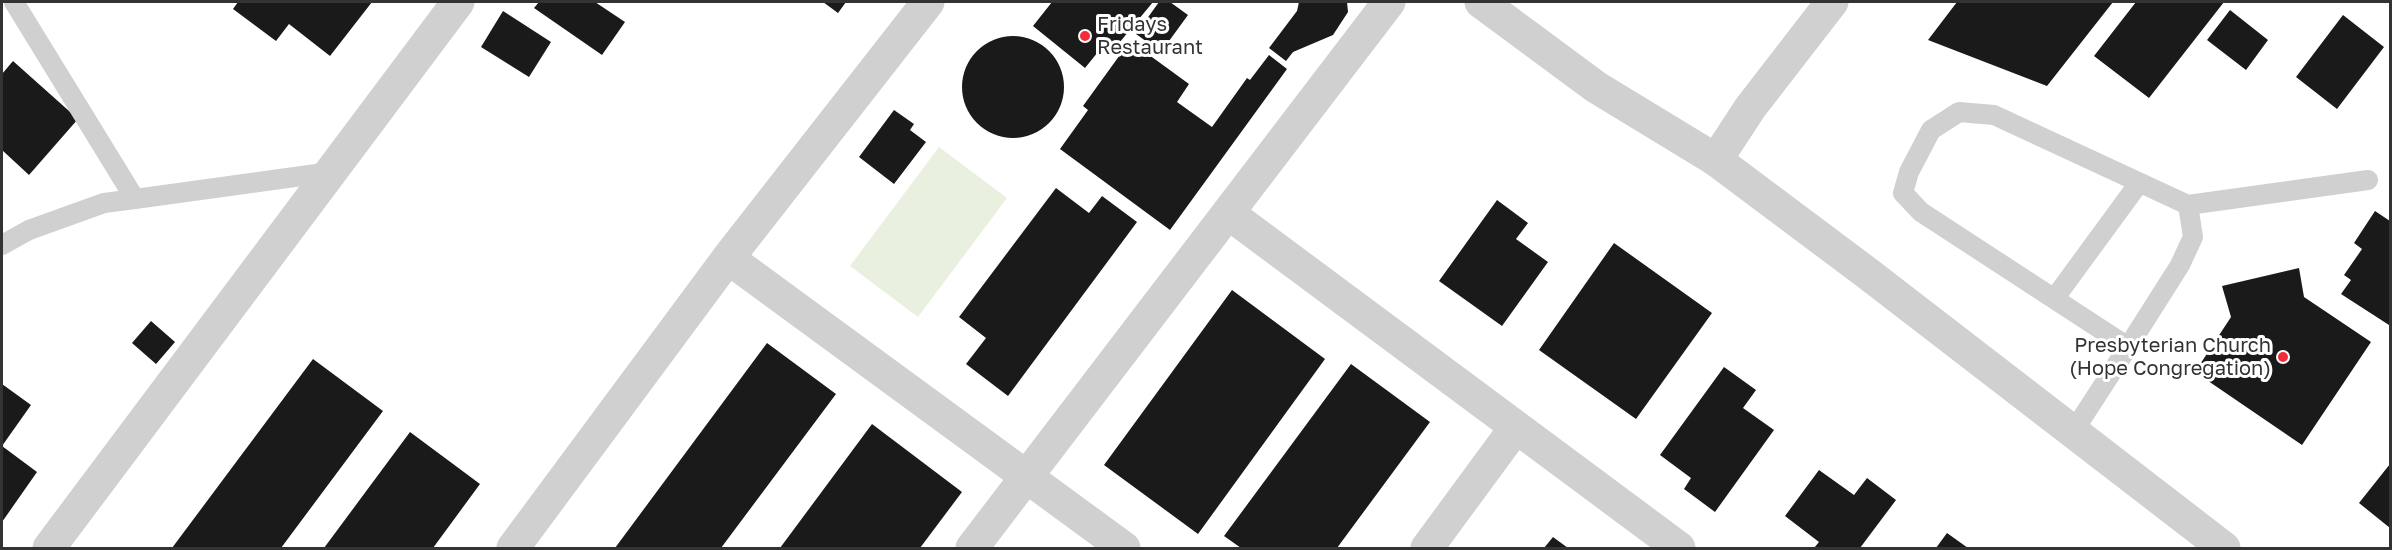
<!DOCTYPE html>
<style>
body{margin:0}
#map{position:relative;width:2392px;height:550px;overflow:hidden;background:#fff;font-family:"Golos Text",sans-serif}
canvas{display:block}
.frame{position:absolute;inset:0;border:3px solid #333;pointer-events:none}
</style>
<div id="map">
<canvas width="2392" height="550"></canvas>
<div class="frame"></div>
</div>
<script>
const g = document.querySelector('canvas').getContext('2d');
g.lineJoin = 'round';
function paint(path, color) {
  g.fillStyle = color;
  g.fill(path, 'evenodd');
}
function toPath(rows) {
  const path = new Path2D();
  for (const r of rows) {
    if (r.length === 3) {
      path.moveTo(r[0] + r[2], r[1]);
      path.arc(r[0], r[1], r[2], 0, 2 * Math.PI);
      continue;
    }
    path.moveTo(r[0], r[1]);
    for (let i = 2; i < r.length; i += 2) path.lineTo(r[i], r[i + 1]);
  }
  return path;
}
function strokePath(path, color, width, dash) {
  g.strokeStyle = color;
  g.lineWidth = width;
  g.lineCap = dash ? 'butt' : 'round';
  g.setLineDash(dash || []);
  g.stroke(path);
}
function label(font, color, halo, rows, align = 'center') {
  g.font = font + ' "Golos Text",sans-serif';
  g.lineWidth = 6;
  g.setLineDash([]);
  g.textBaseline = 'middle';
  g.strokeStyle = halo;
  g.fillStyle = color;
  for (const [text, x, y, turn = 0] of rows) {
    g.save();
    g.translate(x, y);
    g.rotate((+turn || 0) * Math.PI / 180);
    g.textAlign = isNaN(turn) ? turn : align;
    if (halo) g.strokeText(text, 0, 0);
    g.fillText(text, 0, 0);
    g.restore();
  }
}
paint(toPath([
 [939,147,1007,198,918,317,850,266]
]), '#e9f0e0');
paint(toPath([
 [238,2,372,2,330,56,289,24,276,41,233,9],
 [539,2,595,2,625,22,602,55,534,8],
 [823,2,846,2,838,13],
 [1052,2,1153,2,1110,54,1102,47,1085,68,1033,26],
 [1159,2,1170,2,1188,15,1161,52,1136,34],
 [1299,2,1347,2,1348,12,1333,35,1293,52,1286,61,1269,48,1297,11],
 [1957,2,2113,2,2047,86,1928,40],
 [2136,2,2224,2,2149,98,2094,56],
 [2230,10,2268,40,2246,70,2207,40],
 [503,11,551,42,529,77,481,47],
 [2343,15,2384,47,2337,109,2296,77],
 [1013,87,51],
 [1130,41,1189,84,1177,102,1212,127,1247,78,1250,80,1269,55,1287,69,1170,230,1060,149,1088,110,1083,106],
 [13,61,78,119,29,175,2,150,2,74],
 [894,110,914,124,910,130,926,142,894,184,859,157],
 [1056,188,1089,213,1102,196,1137,222,1008,396,966,364,986,338,959,317],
 [1497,200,1528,223,1516,239,1548,262,1502,326,1439,281],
 [2375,211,2390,221,2389,325,2341,294,2351,280,2344,275,2362,249,2354,243],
 [1614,243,1712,313,1636,419,1539,350],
 [2299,268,2304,297,2371,342,2302,445,2195,372,2231,317,2222,286],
 [1232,290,1325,359,1198,534,1104,465],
 [151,321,175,342,156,364,132,343],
 [767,343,836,394,721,548,615,548],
 [313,359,383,411,281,548,172,548],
 [1351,364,1430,422,1337,548,1241,548,1224,536],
 [1724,367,1756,390,1743,408,1774,430,1715,512,1684,489,1691,478,1660,455],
 [2,384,31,405,2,446],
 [872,424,962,492,920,548,780,548],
 [410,432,480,484,433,548,324,548],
 [2,446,37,472,2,522],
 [2390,464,2390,528,2359,503],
 [1819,470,1854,495,1867,478,1896,500,1860,548,1814,548,1819,542,1785,516],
 [1947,533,1968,548,1936,548],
 [1553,537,1568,548,1544,548]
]), '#1a1a1a');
strokePath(toPath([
 [14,2,135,199,331,172],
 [2188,205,2368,180],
 [2,245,29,230,104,203,135,199],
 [2054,299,2139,183],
 [2073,432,2128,347,2180,265,2193,237,2188,205,1994,115,1959,112,1931,130,1909,172,1903,193,1921,212,2128,347]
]), '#d0d0d0', 20);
strokePath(toPath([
 [1481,2,1596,87,1716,160],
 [1228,213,1679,548],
 [728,258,1124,548],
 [49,548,458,2],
 [513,548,728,258,928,2],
 [972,548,1389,2],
 [1427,548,1516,427]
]), '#d0d0d0', 33);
strokePath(toPath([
 [1832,2,1750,108,1716,160,1867,273,2224,548]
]), '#d0d0d0', 33);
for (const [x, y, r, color] of [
 [1085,36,6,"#f22c3a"],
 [2283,357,6,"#f22c3a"]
]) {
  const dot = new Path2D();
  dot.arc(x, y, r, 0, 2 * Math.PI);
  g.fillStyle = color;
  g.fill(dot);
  strokePath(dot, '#fff', 2);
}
label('20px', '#333', '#fff', [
 ["Fridays",1097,25],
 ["Restaurant",1097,48],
 ["Presbyterian Church",2271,346,"right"],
 ["(Hope Congregation)",2271,369,"right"]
], 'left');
</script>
